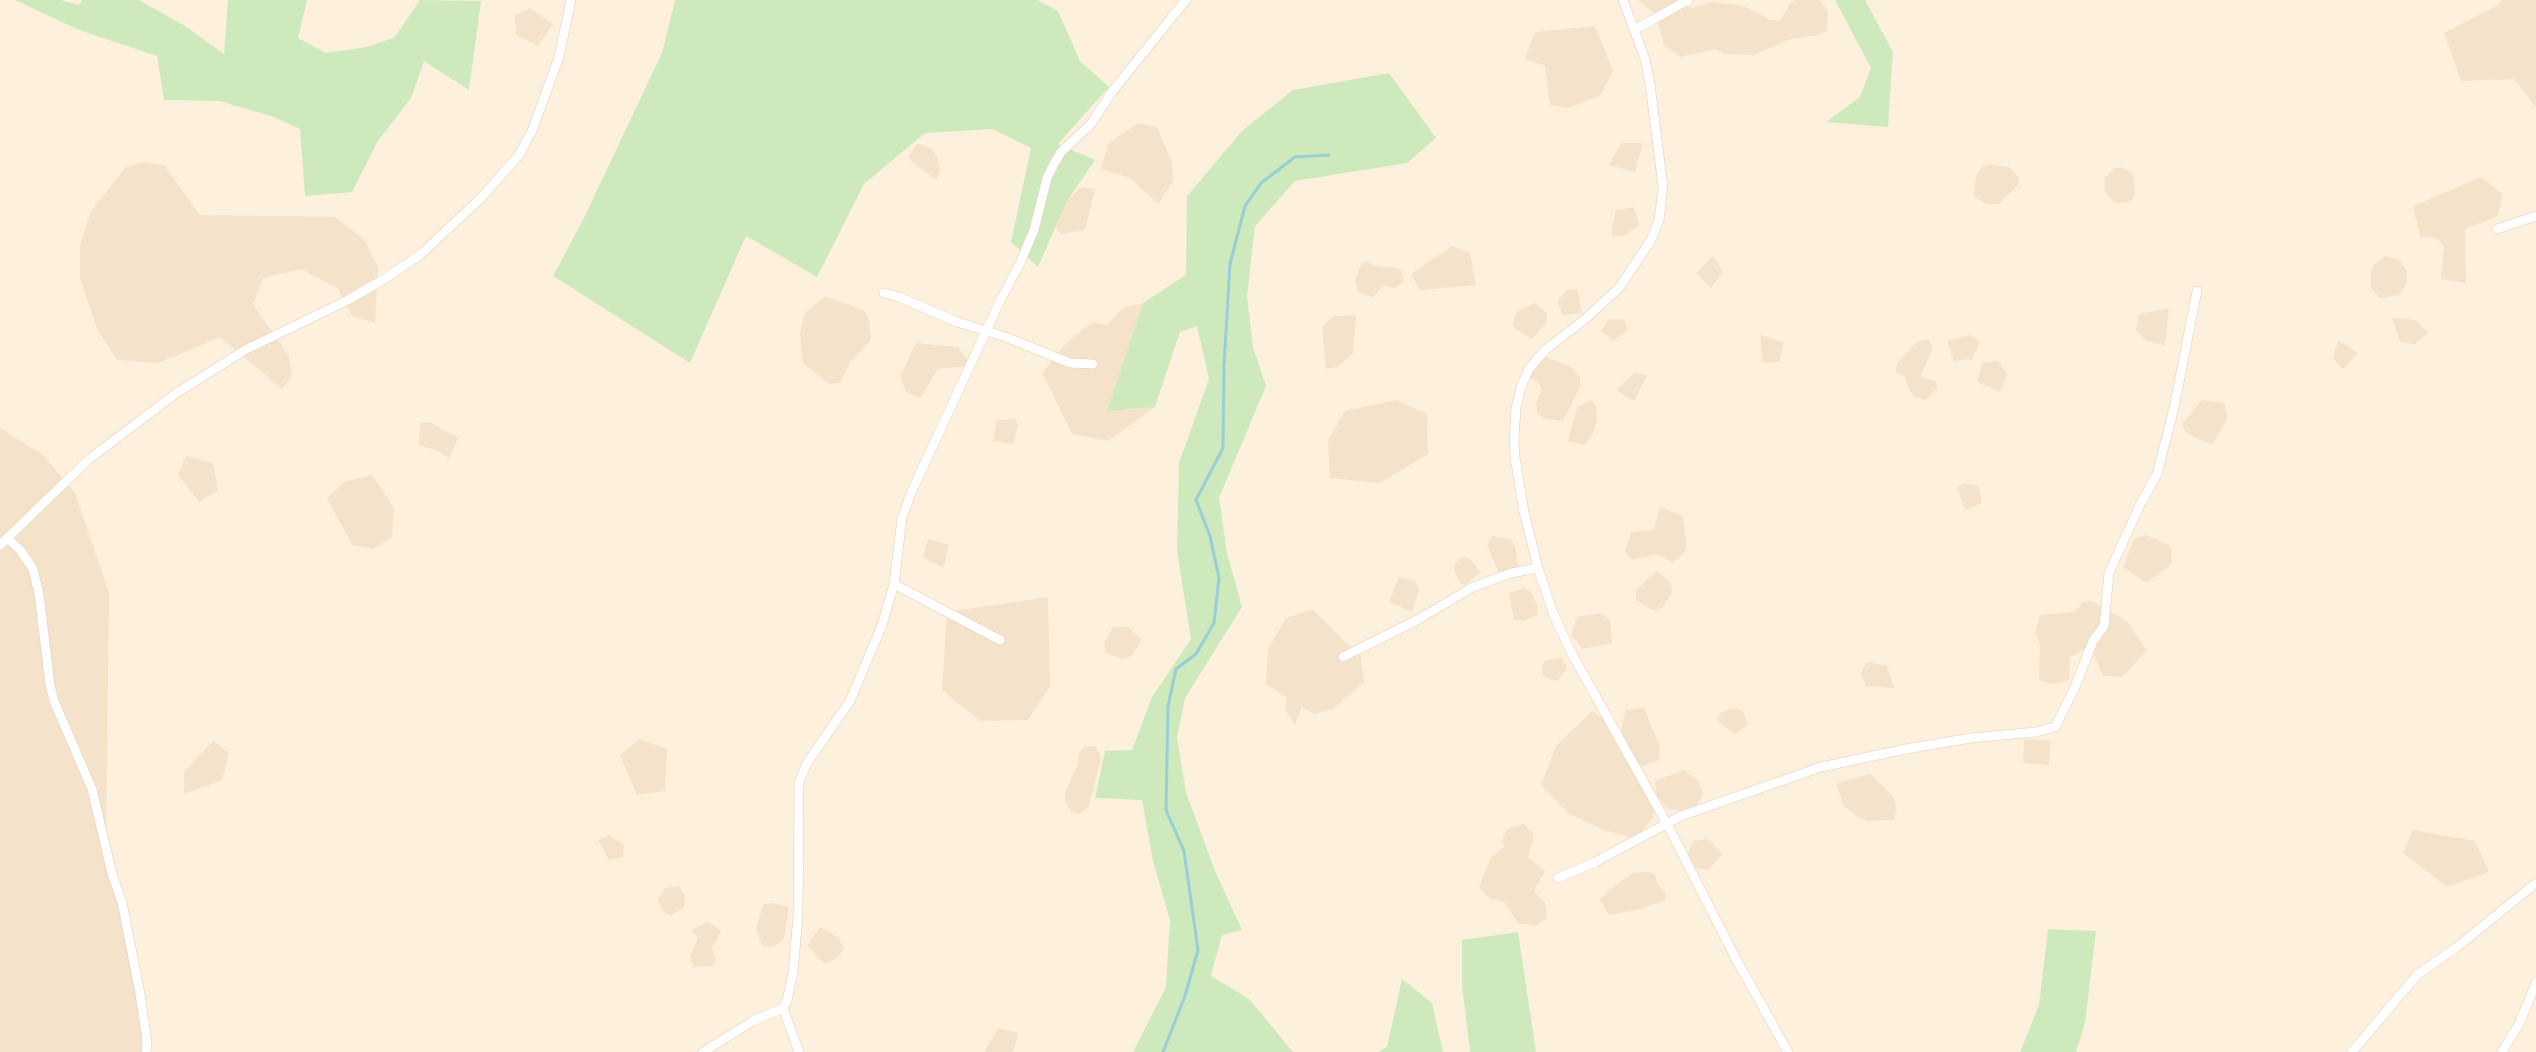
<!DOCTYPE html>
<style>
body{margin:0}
canvas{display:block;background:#fdf1dd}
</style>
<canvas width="2536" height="1052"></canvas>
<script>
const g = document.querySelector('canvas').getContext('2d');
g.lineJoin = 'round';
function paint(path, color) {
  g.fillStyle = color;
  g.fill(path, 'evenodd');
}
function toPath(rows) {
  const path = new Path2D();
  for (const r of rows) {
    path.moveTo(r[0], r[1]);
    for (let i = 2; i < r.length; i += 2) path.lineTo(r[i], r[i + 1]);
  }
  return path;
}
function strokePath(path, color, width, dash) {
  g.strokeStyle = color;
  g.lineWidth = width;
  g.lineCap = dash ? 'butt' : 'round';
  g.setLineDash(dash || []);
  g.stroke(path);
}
paint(toPath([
 [1638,0,1679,0,1683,5,1692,8,1712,2,1744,6,1770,20,1780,21,1790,3,1795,0,1820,0,1828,12,1827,31,1818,35,1790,39,1754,55,1725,54,1716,49,1680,57,1664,45,1656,15],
 [2502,0,2536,0,2536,107,2514,79,2461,81,2444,33,2497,6],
 [530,8,553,24,538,46,516,35,515,15],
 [1595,26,1613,71,1600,96,1568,108,1550,105,1545,66,1525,59,1535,32],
 [1138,123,1157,127,1171,160,1174,180,1158,204,1130,178,1101,169,1108,144],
 [918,143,931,148,938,158,940,171,936,180,913,163,908,157],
 [1621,143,1643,143,1635,172,1609,165],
 [145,162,165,166,200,215,335,217,364,239,378,267,375,323,352,316,338,289,301,269,263,278,253,304,289,356,292,376,282,389,220,337,158,363,117,360,97,329,80,279,80,245,91,211,126,167],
 [1988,164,2009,167,2019,178,2018,185,1999,204,1986,204,1974,197,1976,176,1980,169],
 [2121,167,2133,173,2135,192,2134,198,2128,202,2115,203,2105,192,2104,179,2113,169],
 [2481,177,2503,194,2498,216,2465,229,2466,283,2441,279,2444,247,2437,238,2420,237,2413,206],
 [1082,187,1095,189,1085,230,1061,234,1056,228,1065,201],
 [1634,207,1639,225,1624,236,1611,235,1616,210],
 [1452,246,1470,253,1476,285,1420,290,1411,274],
 [1713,256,1723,272,1711,288,1696,273],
 [2385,256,2399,260,2407,271,2406,285,2399,295,2379,298,2371,287,2371,273,2373,266],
 [1365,261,1375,266,1396,268,1402,271,1404,281,1394,288,1383,285,1373,297,1358,292,1355,281,1360,266],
 [1577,289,1582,313,1563,315,1557,301,1567,290],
 [825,296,863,310,869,318,871,340,850,362,840,383,829,384,803,363,800,333,805,313],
 [1143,303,1108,411,1155,407,1108,441,1072,434,1042,373,1068,341,1093,322,1106,325,1124,308],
 [1535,303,1547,313,1546,324,1532,339,1512,326,1517,312],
 [2169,308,2165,346,2147,341,2136,330,2139,314],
 [1356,315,1353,353,1337,367,1326,369,1322,327,1333,316],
 [2392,318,2416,320,2428,333,2415,344,2400,342],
 [1609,319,1623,319,1628,329,1613,341,1601,331],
 [1760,335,1784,342,1779,362,1763,363],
 [1970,335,1980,342,1972,359,1954,361,1947,341],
 [1929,340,1933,348,1920,377,1936,381,1937,389,1925,400,1915,397,1909,390,1905,376,1896,372,1897,363,1918,341],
 [2338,340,2358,353,2343,369,2333,358],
 [916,343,958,347,972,366,938,369,920,398,905,392,901,375],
 [1536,353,1570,366,1580,377,1580,387,1563,421,1545,419,1537,413,1536,403,1542,389,1538,382,1523,374],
 [1998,361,2007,374,2000,392,1977,382,1982,363],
 [1634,373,1647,375,1634,401,1616,390],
 [1397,400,1427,414,1428,454,1380,483,1330,478,1328,440,1345,411],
 [1590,400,1595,403,1597,418,1594,432,1585,445,1568,441,1577,407],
 [2202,400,2224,403,2228,418,2212,445,2186,433,2182,424],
 [1015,419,1018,425,1013,444,993,441,997,420],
 [430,422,458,438,449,458,438,451,419,445,420,423],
 [0,428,43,455,75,493,109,593,106,843,147,1040,143,1052,0,1052],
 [186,456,213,463,218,490,199,502,178,475],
 [372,475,394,508,392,537,374,549,352,545,327,498,344,482],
 [1964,483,1979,486,1982,503,1965,510,1957,487],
 [1660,507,1683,516,1687,549,1673,563,1657,554,1632,560,1625,552,1631,532,1654,530],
 [2147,535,2171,546,2172,564,2146,583,2123,567,2134,539],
 [1492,536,1511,539,1515,546,1518,566,1502,574,1498,571,1487,545],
 [928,539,949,545,943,568,923,557],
 [1463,557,1470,559,1481,572,1465,585,1460,583,1454,570,1456,562],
 [1657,571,1671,583,1672,593,1662,608,1653,610,1636,600,1636,590],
 [1399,577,1414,581,1419,589,1412,612,1389,602],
 [1524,588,1530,591,1538,606,1537,615,1524,621,1514,620,1509,593],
 [1048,597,1050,686,1028,720,980,721,942,690,947,612],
 [2092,601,2127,621,2147,651,2122,677,2103,676,2094,654,2084,649,2070,658,2069,680,2052,684,2039,680,2040,644,2035,632,2040,615,2074,612,2083,602],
 [1312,609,1361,657,1364,682,1333,709,1314,714,1302,707,1295,725,1285,710,1287,698,1266,684,1268,649,1286,618],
 [1602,613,1610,620,1612,643,1583,649,1571,635,1577,617],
 [1113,627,1128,627,1142,640,1132,655,1124,660,1106,653,1104,644],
 [1562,658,1567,667,1559,679,1555,681,1543,676,1542,665,1546,660],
 [1867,662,1887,666,1894,688,1866,686,1861,673],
 [1644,708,1660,747,1659,760,1642,766,1634,759,1621,734,1625,710],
 [1733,708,1743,711,1748,725,1735,734,1717,720,1720,713],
 [1592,711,1608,722,1623,756,1646,774,1647,791,1654,808,1653,818,1640,833,1631,837,1603,830,1568,813,1541,785,1556,746],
 [639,739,667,749,665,791,637,795,620,755],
 [2024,739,2051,741,2049,765,2023,763],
 [213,741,229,753,222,780,184,794,184,772],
 [1095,746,1100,753,1100,763,1088,808,1079,814,1071,811,1065,802,1065,792,1078,765,1078,755,1084,747],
 [1684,770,1699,782,1703,794,1692,813,1669,809,1657,797,1655,781],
 [1870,774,1893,796,1897,812,1893,820,1868,821,1856,816,1842,804,1837,783],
 [1524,824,1534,835,1528,857,1545,871,1534,891,1545,902,1547,918,1536,926,1518,923,1504,902,1490,899,1479,888,1490,859,1505,846,1502,843,1506,829],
 [2413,830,2475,841,2489,872,2447,887,2403,853],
 [609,835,624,845,623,857,609,860,598,840],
 [1708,839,1723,854,1708,870,1695,868,1688,854,1693,841],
 [1649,872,1655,874,1657,884,1665,893,1665,900,1641,909,1609,915,1600,900,1608,891,1633,873],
 [679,886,685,895,684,908,670,916,662,910,658,900,665,888],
 [773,903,789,907,784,939,773,947,762,946,756,929,763,905],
 [708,921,721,931,712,948,716,958,713,966,693,967,690,957,698,939,692,930],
 [820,927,839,938,844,949,836,959,825,964,807,946],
 [998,1029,1018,1032,1014,1050,1011,1052,984,1052]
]), '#f5e2cb');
paint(toPath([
 [15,0,60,0,79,5,82,0,139,0,185,26,224,54,228,0,307,0,298,38,326,53,366,47,394,38,420,0,481,1,469,90,424,61,411,98,378,141,352,192,305,196,300,129,271,116,219,101,164,100,157,56,79,30],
 [675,0,1037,0,1058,11,1080,61,1109,87,1058,144,1095,160,1067,201,1038,267,1011,242,1031,148,992,129,925,133,864,184,817,277,746,236,690,363,553,276,582,222,662,53],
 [1835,0,1865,0,1893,52,1888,127,1826,122,1860,97,1871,68],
 [1389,73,1436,138,1407,163,1295,181,1255,226,1247,296,1253,347,1266,386,1219,498,1227,553,1242,607,1185,698,1177,738,1186,792,1215,871,1242,930,1222,935,1211,976,1249,999,1293,1052,1133,1052,1166,987,1170,920,1153,861,1142,800,1095,798,1105,751,1132,750,1152,697,1191,639,1177,551,1179,463,1209,379,1197,326,1180,332,1155,407,1107,411,1143,303,1186,275,1187,196,1242,131,1293,90],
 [2048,929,2096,931,2085,1023,2076,1052,2020,1052,2039,1005],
 [1518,932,1536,1052,1470,1052,1462,984,1462,940],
 [1402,979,1432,1003,1443,1052,1378,1052,1387,1047]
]), '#ceeabc');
strokePath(toPath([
 [1163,1052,1185,996,1198,950,1184,851,1166,810,1168,706,1176,669,1196,654,1214,623,1219,578,1210,536,1196,500,1223,448,1224,366,1230,264,1245,206,1261,183,1295,157,1329,155]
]), '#98ced8', 3);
const minor = toPath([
 [1623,0,1645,59,1650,84,1663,187,1659,220,1651,240,1619,288,1584,320,1545,350,1529,369,1521,387,1516,408,1514,440,1515,457,1524,512,1538,568,1553,613,1572,654,1666,822,1736,959,1788,1052],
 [1634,30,1688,0],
 [2497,229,2536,216],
 [884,293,899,297,957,322,1003,336,1070,363,1093,364],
 [7,538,21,551,33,569,39,594,50,685,54,701,92,789,112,874,122,902,140,994,147,1041,146,1052],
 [0,545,88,460,175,394,245,350,348,300,389,276,421,254,480,199,519,155,532,131,559,57,571,0],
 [894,584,1000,640],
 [1343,657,1419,619,1473,587,1511,573,1538,568],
 [1558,878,1595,862,1681,816,1821,767,1906,749,1971,738,2036,732,2055,727,2075,687,2093,641,2104,626,2109,573,2140,505,2157,474,2174,408,2197,291],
 [783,1008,799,1052],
 [703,1052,753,1021,783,1008,787,1001,793,972,798,916,799,782,807,763,850,701,882,625,894,584,902,518,911,493,1000,301,1020,263,1034,230,1047,178,1054,164,1061,152,1091,124,1111,93,1186,0],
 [2352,1052,2417,975,2457,947,2536,883],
 [2502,1052,2519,1024,2536,983]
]);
strokePath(minor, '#e1ccb9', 10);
strokePath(minor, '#fff', 9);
</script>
